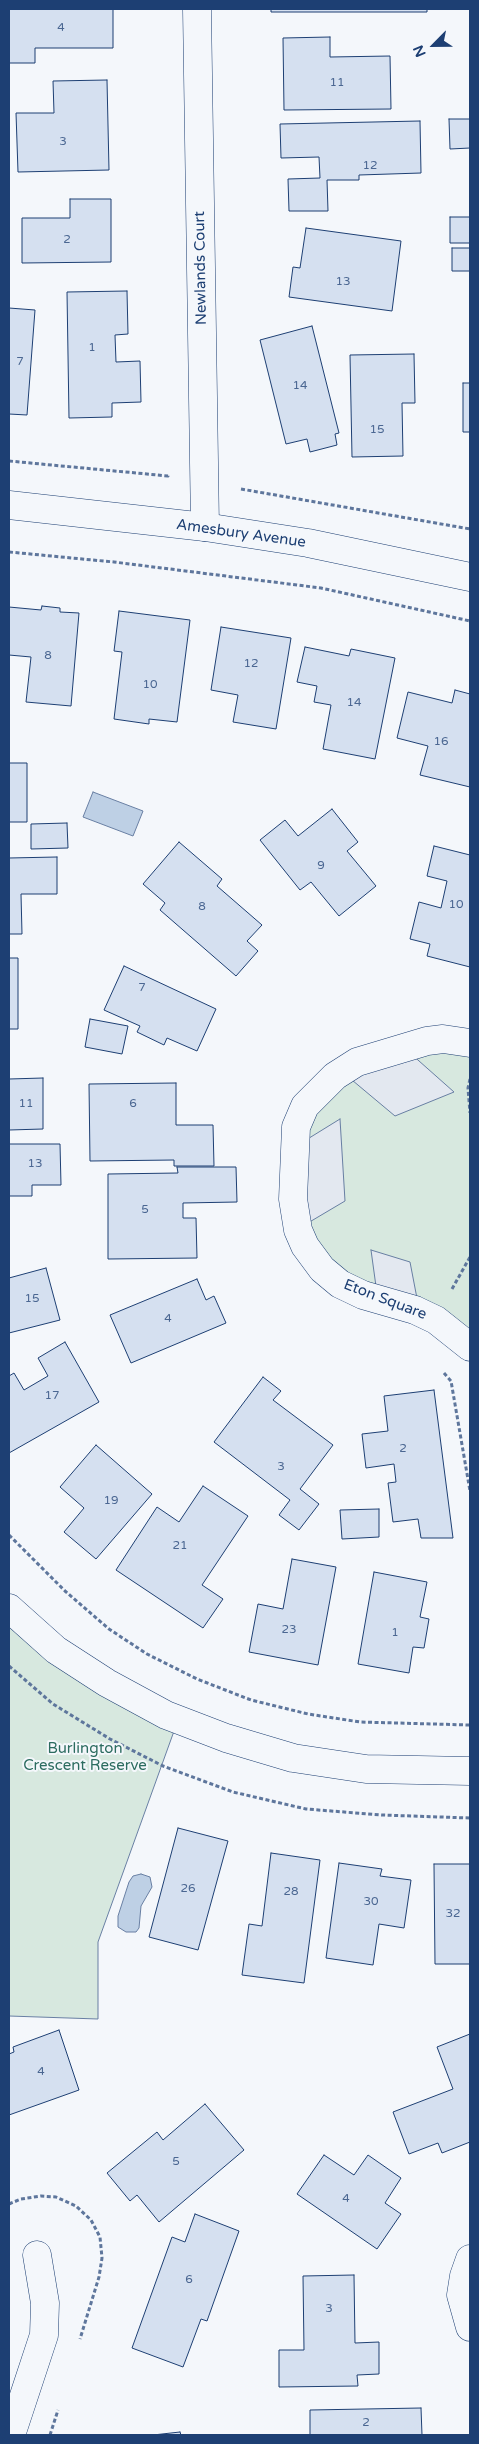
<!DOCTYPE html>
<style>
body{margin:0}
#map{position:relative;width:479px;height:2444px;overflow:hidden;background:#f4f7fb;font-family:"Varela Round",sans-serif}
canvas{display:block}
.frame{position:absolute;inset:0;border:10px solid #1d3f73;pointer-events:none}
.north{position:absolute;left:409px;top:20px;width:50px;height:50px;-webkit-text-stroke:4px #f4f7fb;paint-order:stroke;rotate:247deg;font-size:14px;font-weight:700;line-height:20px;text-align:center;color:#1d3f73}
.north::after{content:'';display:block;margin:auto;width:18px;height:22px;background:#1d3f73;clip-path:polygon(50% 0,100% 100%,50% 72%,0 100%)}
</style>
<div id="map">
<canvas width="479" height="2444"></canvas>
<div class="frame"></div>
<div class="north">N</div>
</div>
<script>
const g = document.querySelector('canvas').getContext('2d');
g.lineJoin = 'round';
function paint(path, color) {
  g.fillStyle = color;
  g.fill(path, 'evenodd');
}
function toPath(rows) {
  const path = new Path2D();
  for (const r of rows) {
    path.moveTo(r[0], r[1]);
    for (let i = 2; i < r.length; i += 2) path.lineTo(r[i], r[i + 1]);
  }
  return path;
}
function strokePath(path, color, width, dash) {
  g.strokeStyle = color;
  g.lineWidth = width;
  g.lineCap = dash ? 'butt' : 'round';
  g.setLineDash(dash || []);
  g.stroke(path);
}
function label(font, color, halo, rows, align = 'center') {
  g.font = font + ' "Varela Round",sans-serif';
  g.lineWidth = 4;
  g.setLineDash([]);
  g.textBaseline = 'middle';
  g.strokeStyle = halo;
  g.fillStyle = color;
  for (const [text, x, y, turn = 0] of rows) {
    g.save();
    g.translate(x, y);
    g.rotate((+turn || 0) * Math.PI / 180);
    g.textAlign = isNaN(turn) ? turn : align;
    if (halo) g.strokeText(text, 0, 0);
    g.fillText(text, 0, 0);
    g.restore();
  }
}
const green = toPath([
 [470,1043,470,1347,386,1300,305,1246,305,1106,335,1076,470,1043],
 [9,1617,178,1720,98,1942,98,2019,9,2016,9,1617]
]);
paint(green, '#d7e8df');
strokePath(green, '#687fa3', 1);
const parking = toPath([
 [401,1045,454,1092,395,1116,340,1070,401,1045],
 [340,1119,345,1201,296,1230,293,1148,340,1119],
 [371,1250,410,1262,420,1314,378,1301,371,1250]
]);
paint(parking, '#e3e8f0');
strokePath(parking, '#687fa3', 1);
const water = toPath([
 [93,792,143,811,133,836,83,817,93,792],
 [141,1874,150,1877,152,1887,141,1906,139,1928,136,1932,126,1932,118,1927,118,1916,129,1882,133,1876,141,1874]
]);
paint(water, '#bed0e5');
strokePath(water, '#687fa3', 1);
const building = toPath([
 [9,9,113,9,113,48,35,48,35,63,9,63,9,9],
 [271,9,427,9,427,12,271,12,271,9],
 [330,37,330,57,390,56,391,109,284,110,283,38,330,37],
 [107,80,109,170,18,172,16,113,54,113,53,81,107,80],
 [449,119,470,119,470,148,450,149,449,119],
 [420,121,421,173,359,175,359,180,327,180,328,211,289,211,288,179,320,178,319,157,281,158,280,124,420,121],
 [70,199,111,199,111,262,22,263,22,218,70,218,70,199],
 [450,217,470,217,470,243,450,243,450,217],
 [306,228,401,241,392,311,289,297,293,267,300,268,306,228],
 [452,248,470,248,470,271,452,271,452,248],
 [127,291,128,334,115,335,116,362,140,361,141,402,112,403,112,417,69,418,67,292,127,291],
 [9,308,35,310,27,415,9,414,9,308],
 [312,326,339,433,335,434,337,445,310,452,307,439,286,444,260,340,312,326],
 [414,354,415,403,402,403,403,456,352,457,350,355,414,354],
 [463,383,470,383,470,432,463,432,463,383],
 [42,606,60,608,60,612,79,613,71,706,26,702,31,657,9,655,9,607,41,610,42,606],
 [119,611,190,620,177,722,149,719,149,724,114,719,122,652,114,651,119,611],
 [221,627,291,638,276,729,233,722,238,695,211,690,221,627],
 [305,647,349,656,351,649,395,658,375,759,323,749,331,705,314,702,317,686,297,682,305,647],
 [455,690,470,694,470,787,420,775,428,746,397,738,408,692,452,703,455,690],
 [9,763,27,763,27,822,9,822,9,763],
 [332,809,358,842,347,851,376,886,339,916,311,882,300,890,260,840,285,820,298,836,332,809],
 [67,823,68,848,31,849,31,824,67,823],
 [179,842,222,879,217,886,262,925,247,941,258,951,236,976,160,910,165,903,143,884,179,842],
 [434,846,470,855,470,967,427,956,430,944,410,939,419,902,441,908,447,881,427,876,434,846],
 [57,857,57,894,21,894,22,934,9,934,9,858,57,857],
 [9,958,18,958,18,1029,9,1029,9,958],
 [124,966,216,1009,197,1051,167,1038,164,1045,137,1032,140,1026,104,1010,124,966],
 [90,1019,128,1026,122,1054,85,1047,90,1019],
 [43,1078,43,1129,9,1130,9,1079,43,1078],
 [176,1083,176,1125,213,1125,214,1166,174,1166,174,1160,90,1161,89,1084,176,1083],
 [9,1144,60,1144,61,1185,32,1185,32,1196,9,1196,9,1144],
 [177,1167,236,1167,237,1202,183,1203,183,1218,196,1218,197,1258,108,1259,108,1174,178,1173,177,1167],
 [46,1268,60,1320,9,1333,9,1278,46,1268],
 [197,1279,206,1300,214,1296,226,1323,131,1363,110,1315,197,1279],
 [65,1342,99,1402,9,1453,9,1376,14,1373,24,1390,48,1376,38,1358,65,1342],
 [263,1377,281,1391,273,1400,333,1445,300,1489,319,1504,299,1530,279,1515,290,1500,214,1442,263,1377],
 [434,1390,453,1538,421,1538,418,1519,393,1522,388,1483,396,1482,394,1464,366,1468,362,1434,388,1431,384,1396,434,1390],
 [96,1445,152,1494,96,1559,64,1532,84,1508,60,1487,96,1445],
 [203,1486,248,1516,202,1585,223,1599,203,1628,116,1570,157,1507,179,1522,203,1486],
 [379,1509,379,1537,342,1539,340,1510,379,1509],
 [292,1559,336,1567,318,1665,249,1652,258,1604,283,1609,292,1559],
 [374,1572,427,1582,420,1617,429,1619,424,1648,413,1647,409,1673,358,1664,374,1572],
 [178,1828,228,1841,198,1950,149,1937,178,1828],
 [271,1853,320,1860,304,1983,242,1975,249,1924,262,1926,271,1853],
 [339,1863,382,1869,380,1876,411,1880,404,1928,379,1924,373,1965,326,1958,339,1863],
 [434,1864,470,1864,470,1964,435,1964,434,1864],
 [59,2030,79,2090,9,2115,9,2054,14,2052,13,2047,59,2030],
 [470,2034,470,2142,442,2153,438,2143,409,2154,393,2112,453,2089,437,2047,470,2034],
 [205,2104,244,2150,159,2222,137,2195,130,2201,107,2173,157,2132,163,2140,205,2104],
 [324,2155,354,2175,368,2155,401,2178,385,2203,401,2214,377,2249,297,2194,324,2155],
 [195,2214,239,2231,207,2321,201,2319,183,2367,132,2348,172,2237,185,2242,195,2214],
 [354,2275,355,2343,379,2342,379,2374,357,2375,358,2386,279,2387,279,2350,304,2350,303,2276,354,2275],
 [421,2408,422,2435,310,2435,310,2410,421,2408],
 [180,2432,181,2435,153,2435,180,2432]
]);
paint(building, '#d5e0f0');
strokePath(building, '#1d3f73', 1);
const minor = toPath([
 [197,9,205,527],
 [470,1043,443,1039,427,1041,357,1062,335,1076,305,1106,296,1127,293,1199,298,1230,305,1246,322,1269,340,1284,363,1295,415,1310,436,1320,470,1347],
 [9,1608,56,1650,107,1683,166,1715,226,1738,293,1758,366,1769,470,1771],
 [470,2259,464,2276,461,2295,470,2327],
 [11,2435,44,2335,45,2303,37,2255]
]);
const tertiary = toPath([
 [9,505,205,527,308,543,470,577]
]);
strokePath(minor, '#1d3f73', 29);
strokePath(tertiary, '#1d3f73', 29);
strokePath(toPath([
 [9,461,168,476,168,474],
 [241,489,470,529],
 [9,552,114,562,321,588,470,621],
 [470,1079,468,1088,470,1113],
 [452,1289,470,1257],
 [444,1373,451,1381,470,1491],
 [9,1535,65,1591,109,1629,147,1654,197,1679,251,1700,308,1714,360,1722,470,1725],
 [9,1666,53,1704,110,1739,163,1766,233,1792,306,1809,382,1815,470,1818],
 [9,2204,21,2199,41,2196,56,2197,76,2206,91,2220,100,2237,102,2258,99,2277,80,2339],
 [50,2435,58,2410]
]), '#5e769c', 3, [4, 2.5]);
strokePath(minor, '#f4f7fb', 28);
strokePath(tertiary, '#f4f7fb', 28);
label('12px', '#4b6792', null, [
 ["4",61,28],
 ["11",337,83],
 ["3",63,142],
 ["12",370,166],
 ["2",67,240],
 ["13",343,282],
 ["1",92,348],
 ["7",20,362],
 ["14",300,386],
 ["15",377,430],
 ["8",48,656],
 ["12",251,664],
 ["10",150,685],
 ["14",354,703],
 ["16",441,742],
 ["9",321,866],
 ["10",456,905],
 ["8",202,907],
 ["7",142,988],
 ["11",26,1104],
 ["6",133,1104],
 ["13",35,1164],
 ["5",145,1210],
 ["15",32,1299],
 ["4",168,1319],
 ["17",52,1396],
 ["2",403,1449],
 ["3",281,1467],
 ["19",111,1501],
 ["21",180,1546],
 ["23",289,1630],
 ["1",395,1633],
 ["26",188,1889],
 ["28",291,1892],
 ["30",371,1902],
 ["32",453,1914],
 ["4",41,2072],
 ["5",176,2162],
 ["4",346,2199],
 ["6",189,2280],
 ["3",329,2309],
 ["2",366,2423]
]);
label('15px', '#1d3f73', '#f4f7fb', [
 ["Newlands Court",201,268,-91],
 ["Amesbury Avenue",241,534,8],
 ["Eton Square",385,1300,21]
]);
label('15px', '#2c6c60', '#f4f7fb', [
 ["Burlington",85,1749],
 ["Crescent Reserve",85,1766]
]);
</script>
